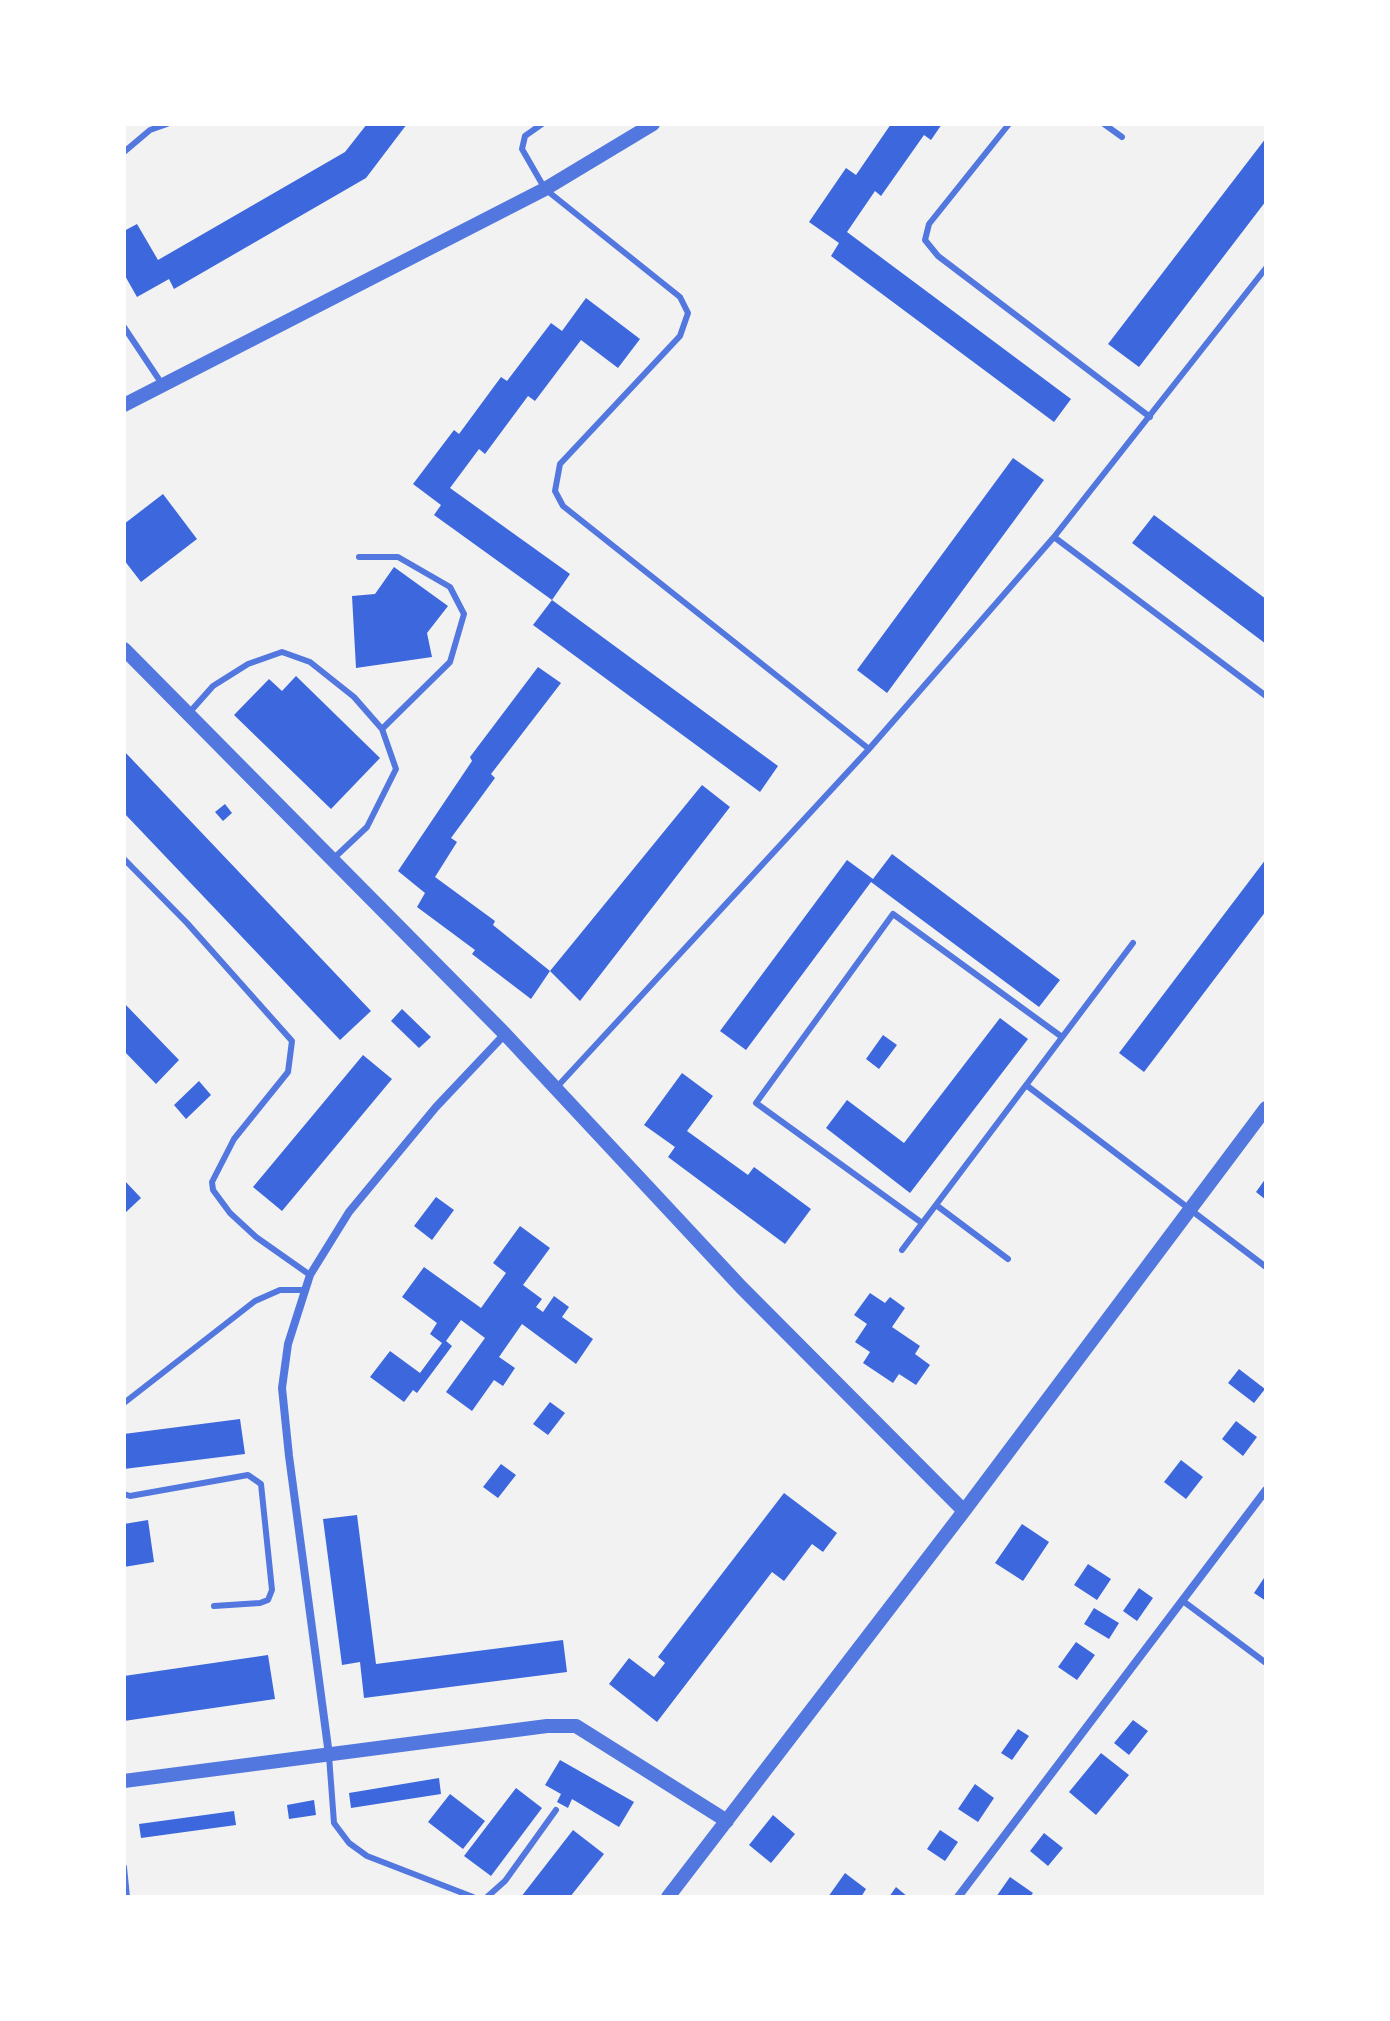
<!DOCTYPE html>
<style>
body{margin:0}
#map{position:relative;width:1390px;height:2021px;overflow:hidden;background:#f2f2f2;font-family:"PT Sans",sans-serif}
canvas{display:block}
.frame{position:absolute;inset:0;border:126px solid #fff;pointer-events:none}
</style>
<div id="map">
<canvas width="1390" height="2021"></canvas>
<div class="frame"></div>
</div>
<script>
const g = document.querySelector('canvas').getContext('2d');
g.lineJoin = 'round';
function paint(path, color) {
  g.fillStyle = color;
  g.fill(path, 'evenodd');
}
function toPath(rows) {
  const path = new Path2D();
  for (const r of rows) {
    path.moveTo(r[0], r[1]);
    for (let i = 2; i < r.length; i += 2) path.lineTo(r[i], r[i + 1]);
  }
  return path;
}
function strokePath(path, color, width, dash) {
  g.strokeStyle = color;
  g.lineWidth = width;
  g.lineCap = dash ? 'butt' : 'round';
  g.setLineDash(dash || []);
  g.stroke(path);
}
paint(toPath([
 [367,124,407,124,366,178,174,289,169,279,137,297,124,274,124,231,137,224,158,260,345,152],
 [891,124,942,124,931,140,924,135,881,196,875,191,847,232,1071,399,1054,422,831,256,839,243,809,222,846,168,856,175],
 [1266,138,1266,201,1139,367,1108,344],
 [586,298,640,339,618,368,581,340,535,401,528,396,485,454,479,449,450,488,570,574,552,600,434,515,441,505,413,484,454,430,459,434,501,377,507,381,551,323,562,331],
 [1013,458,1044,480,887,693,857,670],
 [163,494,197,539,141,582,124,560,124,524],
 [1154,515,1266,599,1266,644,1132,543],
 [394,567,448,606,427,633,432,657,356,668,352,596,375,594],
 [552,600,778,766,760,792,533,625],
 [538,667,561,683,491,774,495,778,451,838,457,842,435,877,495,921,493,925,550,971,531,999,472,954,475,950,417,907,425,893,398,871,472,761,470,757],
 [296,676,380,758,331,809,234,715,269,679,282,691],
 [124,751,371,1011,340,1040,124,813],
 [702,785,730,807,580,1001,550,971],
 [225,804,232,813,223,821,215,812],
 [892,854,1060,980,1039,1007,871,882,746,1050,720,1031,847,860,873,879],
 [1266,859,1266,911,1144,1072,1119,1053],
 [124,1003,179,1060,156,1084,124,1051],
 [402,1009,431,1037,419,1048,391,1021],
 [1000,1018,1028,1039,910,1193,826,1128,847,1100,904,1143],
 [883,1035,897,1045,879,1069,866,1059],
 [363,1055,392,1079,282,1211,253,1187],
 [682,1073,713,1096,687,1131,748,1175,754,1167,811,1209,785,1244,668,1157,675,1147,644,1125],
 [199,1081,211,1095,186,1119,174,1105],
 [1266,1178,1266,1200,1256,1192],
 [124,1180,141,1198,124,1214],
 [436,1197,454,1210,432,1240,414,1226],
 [520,1226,550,1248,523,1285,542,1299,536,1307,543,1312,554,1296,569,1307,562,1317,593,1339,576,1364,522,1324,499,1357,515,1368,503,1386,494,1380,472,1411,446,1392,485,1338,461,1320,446,1341,452,1346,417,1393,413,1390,404,1402,370,1377,390,1351,420,1373,442,1343,430,1334,437,1323,402,1297,424,1267,481,1308,506,1273,493,1263],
 [870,1293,885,1303,890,1297,905,1308,892,1327,920,1346,915,1354,930,1365,916,1385,899,1374,893,1383,863,1363,870,1352,855,1342,867,1324,854,1315],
 [1239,1369,1265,1389,1254,1403,1228,1383],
 [550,1402,565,1413,548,1435,533,1424],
 [240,1419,245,1454,124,1469,124,1434],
 [1236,1421,1257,1437,1243,1456,1222,1439],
 [1181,1460,1203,1477,1186,1499,1164,1482],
 [501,1464,516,1475,498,1498,483,1487],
 [784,1493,837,1533,823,1552,812,1544,784,1581,772,1572,657,1722,609,1684,629,1658,654,1677,665,1663,658,1657],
 [357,1515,376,1664,563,1640,567,1672,364,1698,360,1662,342,1665,323,1519],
 [148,1520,154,1562,124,1567,124,1524],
 [1022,1524,1049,1542,1023,1581,995,1563],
 [1088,1564,1111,1579,1097,1600,1074,1585],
 [1266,1575,1266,1601,1254,1593],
 [1139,1588,1153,1598,1137,1621,1123,1611],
 [1094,1608,1119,1623,1109,1639,1084,1624],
 [1076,1642,1095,1655,1077,1680,1058,1667],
 [268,1655,275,1699,124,1721,124,1676],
 [1133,1720,1148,1731,1129,1755,1114,1743],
 [1018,1729,1029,1736,1012,1760,1001,1753],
 [1101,1753,1129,1775,1096,1815,1069,1792],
 [560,1760,634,1802,619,1827,572,1799,568,1808,557,1802,561,1794,545,1785],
 [439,1778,441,1794,351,1808,349,1793],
 [975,1784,994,1798,978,1822,958,1809],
 [516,1788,542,1808,491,1876,464,1856],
 [450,1794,485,1821,463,1849,428,1822],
 [314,1800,316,1815,289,1819,287,1805],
 [234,1811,236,1825,141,1838,139,1824],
 [773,1815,795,1834,771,1863,749,1845],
 [573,1830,604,1854,570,1897,521,1897],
 [940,1830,958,1842,945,1861,927,1849],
 [1044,1833,1063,1848,1048,1866,1030,1851],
 [845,1873,866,1889,861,1897,828,1897],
 [1010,1877,1033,1893,1030,1897,996,1897],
 [896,1887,908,1897,889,1897]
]), '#3d67dc');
strokePath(toPath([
 [542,124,525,136,522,149,545,189,680,297,688,313,680,336,560,464,555,491,563,506,869,749],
 [1009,124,929,224,925,240,938,256,1150,417],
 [1104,124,1122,137],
 [124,152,150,130,167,124],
 [124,327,162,384],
 [1054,537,1266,696],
 [359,557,398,557,450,587,464,614,450,662,382,729],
 [189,713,213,686,248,664,282,652,310,662,354,697,382,729,396,769,367,827,333,859],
 [124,859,187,923,292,1041,288,1072,234,1139,212,1182,213,1190,230,1213,256,1237,310,1275],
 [1026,1085,1266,1267],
 [556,1088,869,749,1054,537,1266,268],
 [936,1205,1008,1259],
 [922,1223,756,1103,893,914,1062,1037],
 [902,1250,1133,943],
 [124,1403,255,1301,280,1290,304,1290],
 [124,1494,130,1496,248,1475,261,1484,272,1590,268,1600,260,1603,214,1606],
 [1183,1601,1266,1663],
 [329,1756,334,1823,349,1843,367,1856,473,1897],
 [124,1867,127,1897],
 [487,1897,505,1881,556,1810]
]), '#5277de', 6);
strokePath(toPath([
 [329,1755,289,1456,282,1388,288,1344,310,1275,349,1212,436,1107,505,1034],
 [958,1897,1266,1490]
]), '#5277de', 8);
strokePath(toPath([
 [124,405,545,189,653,124],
 [124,649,505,1034,741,1287,964,1511],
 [124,1781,547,1726,576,1726,727,1821],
 [668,1897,964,1511,1266,1108]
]), '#5277de', 14);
</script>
